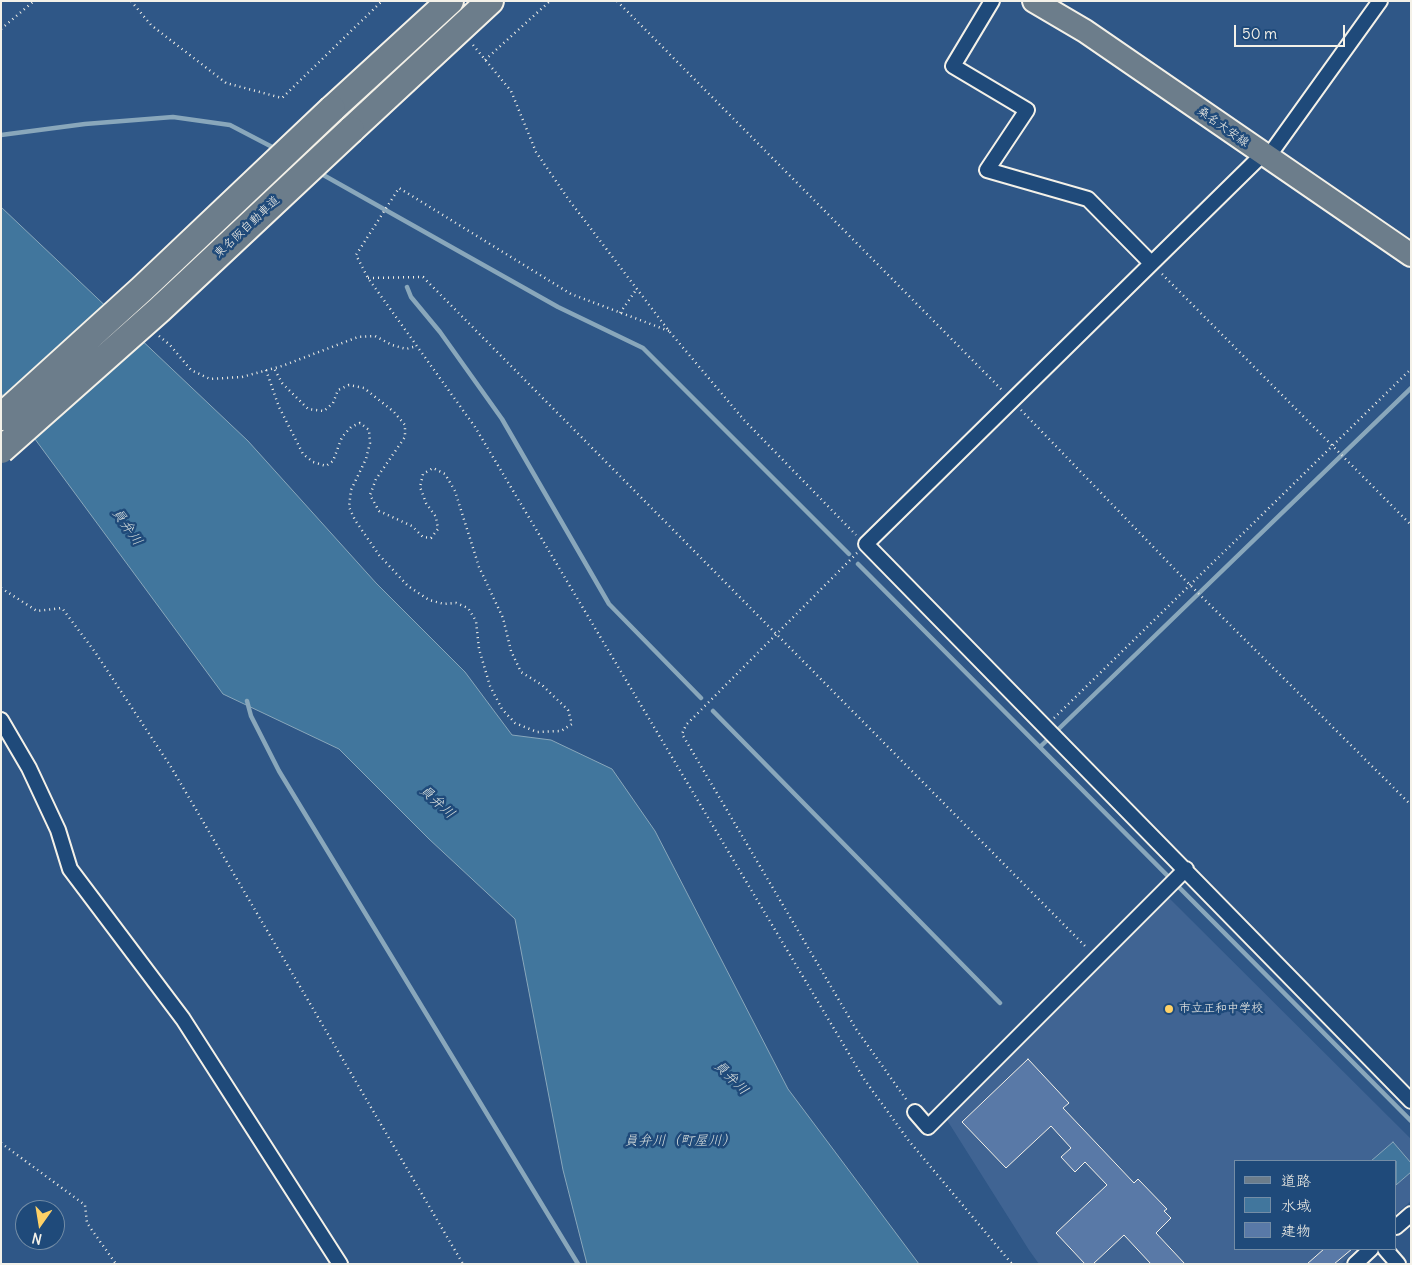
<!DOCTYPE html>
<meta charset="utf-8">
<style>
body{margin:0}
#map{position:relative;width:1412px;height:1265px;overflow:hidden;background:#2f5787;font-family:Delius,"Klee One",sans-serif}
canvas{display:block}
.frame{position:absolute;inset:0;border:2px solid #f4f1e8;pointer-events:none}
.legend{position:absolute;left:1234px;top:1160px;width:162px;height:90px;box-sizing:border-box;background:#1f4a7a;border:1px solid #748da6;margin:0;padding:6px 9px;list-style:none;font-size:15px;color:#f4f1e8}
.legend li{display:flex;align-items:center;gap:10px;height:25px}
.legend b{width:25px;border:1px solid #748da6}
.north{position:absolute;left:15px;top:1200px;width:50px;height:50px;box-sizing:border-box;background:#1f4a7a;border:1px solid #748da6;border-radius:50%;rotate:193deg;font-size:14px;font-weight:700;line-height:20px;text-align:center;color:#f4f1e8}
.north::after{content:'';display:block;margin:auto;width:18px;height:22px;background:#ffd166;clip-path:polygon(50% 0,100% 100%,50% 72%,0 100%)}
.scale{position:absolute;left:1234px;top:25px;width:111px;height:22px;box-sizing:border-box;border:2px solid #f4f1e8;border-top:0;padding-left:6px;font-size:15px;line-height:18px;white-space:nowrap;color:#f4f1e8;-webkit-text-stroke:4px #1f4a7a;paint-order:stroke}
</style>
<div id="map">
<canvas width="1412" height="1265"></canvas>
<div class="frame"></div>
<ul class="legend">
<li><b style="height:6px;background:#6c7d8b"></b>道路</li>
<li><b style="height:14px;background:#41769d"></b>水域</li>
<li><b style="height:14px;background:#5979a7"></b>建物</li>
</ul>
<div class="north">N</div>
<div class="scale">50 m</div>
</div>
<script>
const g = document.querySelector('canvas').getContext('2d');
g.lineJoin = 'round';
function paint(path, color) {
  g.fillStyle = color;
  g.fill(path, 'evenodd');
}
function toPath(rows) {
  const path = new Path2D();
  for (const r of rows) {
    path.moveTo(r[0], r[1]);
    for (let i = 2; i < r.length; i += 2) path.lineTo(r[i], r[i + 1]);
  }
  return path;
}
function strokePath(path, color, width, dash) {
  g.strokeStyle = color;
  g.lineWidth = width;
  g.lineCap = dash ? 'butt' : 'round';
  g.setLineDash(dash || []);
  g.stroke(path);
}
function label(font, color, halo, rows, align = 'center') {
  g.font = font + ' Delius,"Klee One",sans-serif';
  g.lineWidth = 5;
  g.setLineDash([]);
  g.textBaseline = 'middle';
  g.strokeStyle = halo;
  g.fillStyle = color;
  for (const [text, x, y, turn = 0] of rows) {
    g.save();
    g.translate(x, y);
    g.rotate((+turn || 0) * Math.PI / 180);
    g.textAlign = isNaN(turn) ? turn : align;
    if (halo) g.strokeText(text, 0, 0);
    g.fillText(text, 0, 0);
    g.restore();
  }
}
paint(toPath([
 [1169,898,1411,1139,1411,1201,1396,1214,1396,1161,1236,1161,1236,1249,1357,1249,1341,1264,1039,1264,1029,1250,947,1120]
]), '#406493');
const water = toPath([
 [1,207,248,441,376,583,465,672,512,735,551,740,612,769,655,831,788,1089,919,1264,587,1264,563,1170,515,919,429,839,339,749,223,694,1,393,1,207],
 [1393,1142,1411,1163,1411,1172,1396,1185,1396,1161,1371,1161,1393,1142]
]);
paint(water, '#41769d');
strokePath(water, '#89a7bb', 1);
strokePath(toPath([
 [1,135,85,124,173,117,230,125,276,149],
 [318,172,558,307,643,348,849,554],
 [407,287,411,297,440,332,502,419,609,604,701,698],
 [858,564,1411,1121],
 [247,701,251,716,279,771,578,1264],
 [713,711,1000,1003],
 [1041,746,1411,388]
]), '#89a7bb', 4.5);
const building = toPath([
 [1028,1059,1069,1103,1063,1108,1134,1183,1138,1179,1167,1209,1164,1211,1171,1218,1156,1233,1185,1264,1151,1264,1124,1235,1093,1264,1085,1264,1056,1233,1107,1185,1085,1162,1075,1172,1061,1157,1071,1148,1051,1126,1006,1168,962,1122,1028,1059],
 [1324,1249,1352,1249,1334,1264,1307,1264,1324,1249]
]);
paint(building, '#5979a7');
strokePath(building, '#f4f1e8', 1);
const minor = toPath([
 [992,1,953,66,1027,110,987,170,1088,199,1150,262],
 [1263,154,866,544,1411,1101],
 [1268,157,1380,1],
 [1,720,29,768,58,830,70,869,183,1019,340,1264],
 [915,1112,928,1127,1186,869],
 [1396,1227,1411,1214],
 [1385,1249,1398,1264],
 [1355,1264,1371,1249]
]);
const primary = toPath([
 [1034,1,1085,31,1411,255]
]);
const motorway = toPath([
 [332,109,450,1],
 [351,130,490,1]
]);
strokePath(minor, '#f4f1e8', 18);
strokePath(primary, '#f4f1e8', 26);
strokePath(motorway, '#f4f1e8', 30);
strokePath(toPath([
 [131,1,151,25,226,83,282,98,382,1],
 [617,1,1003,391],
 [1,29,34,1],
 [473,45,511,91,536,152,569,200,669,331,744,420,856,535],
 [485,60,550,1],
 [1162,274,1411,525],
 [368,278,423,277,1087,948],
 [620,313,636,290],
 [669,331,571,294,399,188,356,255,368,278,475,427,864,1079,909,1141,1012,1264],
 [159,336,170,345,191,370,210,379,242,377,282,366,358,337,375,336,392,345,406,349,417,346],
 [266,370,279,407,303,454,313,462,326,466,333,461,342,437,351,427,360,423,369,430,370,443,366,459,351,490,349,507,355,520,379,555,408,586,429,600,444,604,456,603,468,608,476,621,479,649,490,686,502,709,515,723,537,732,561,731,572,724,568,710,542,685,521,672,511,651,503,618,479,567,455,491,445,474,433,468,423,474,420,487,426,503,436,517,438,529,431,538,423,537,412,526,379,511,370,495,376,479,405,437,405,425,394,412,364,388,349,385,338,390,333,403,324,411,308,409,282,383,274,368],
 [1021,410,1189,584,1411,805],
 [857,553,686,725,682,734,856,1029,908,1102],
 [1,588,37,611,62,608,95,652,171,767,463,1264],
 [1054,718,1411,369],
 [1,1143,85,1205,87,1223,116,1264]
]), '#f4f1e8', 2.5, [1, 4]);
strokePath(minor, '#1f4a7a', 14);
strokePath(primary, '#6c7d8b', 22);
strokePath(motorway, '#6c7d8b', 26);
const motorwayBridge = toPath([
 [1,417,142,289,332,109],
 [1,450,159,310,351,130]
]);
strokePath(motorwayBridge, '#f4f1e8', 30, []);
strokePath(motorwayBridge, '#6c7d8b', 26);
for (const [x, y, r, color] of [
 [1169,1009,5,"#ffd166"]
]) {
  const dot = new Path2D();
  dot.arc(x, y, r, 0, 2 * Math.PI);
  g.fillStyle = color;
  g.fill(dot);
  strokePath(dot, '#1f4a7a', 2);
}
label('12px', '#f4f1e8', '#1f4a7a', [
 ["桑名大安線",1223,127,35],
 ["東名阪自動車道",247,227,-43]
]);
label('12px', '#f4f1e8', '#1f4a7a', [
 ["市立正和中学校",1179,1009]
], 'left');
label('italic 14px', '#d9dfdd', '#1f4a7a', [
 ["員弁川",127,527,55],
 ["員弁川",437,802,42],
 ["員弁川",731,1078,45],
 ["員弁川（町屋川）",680,1141]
]);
</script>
